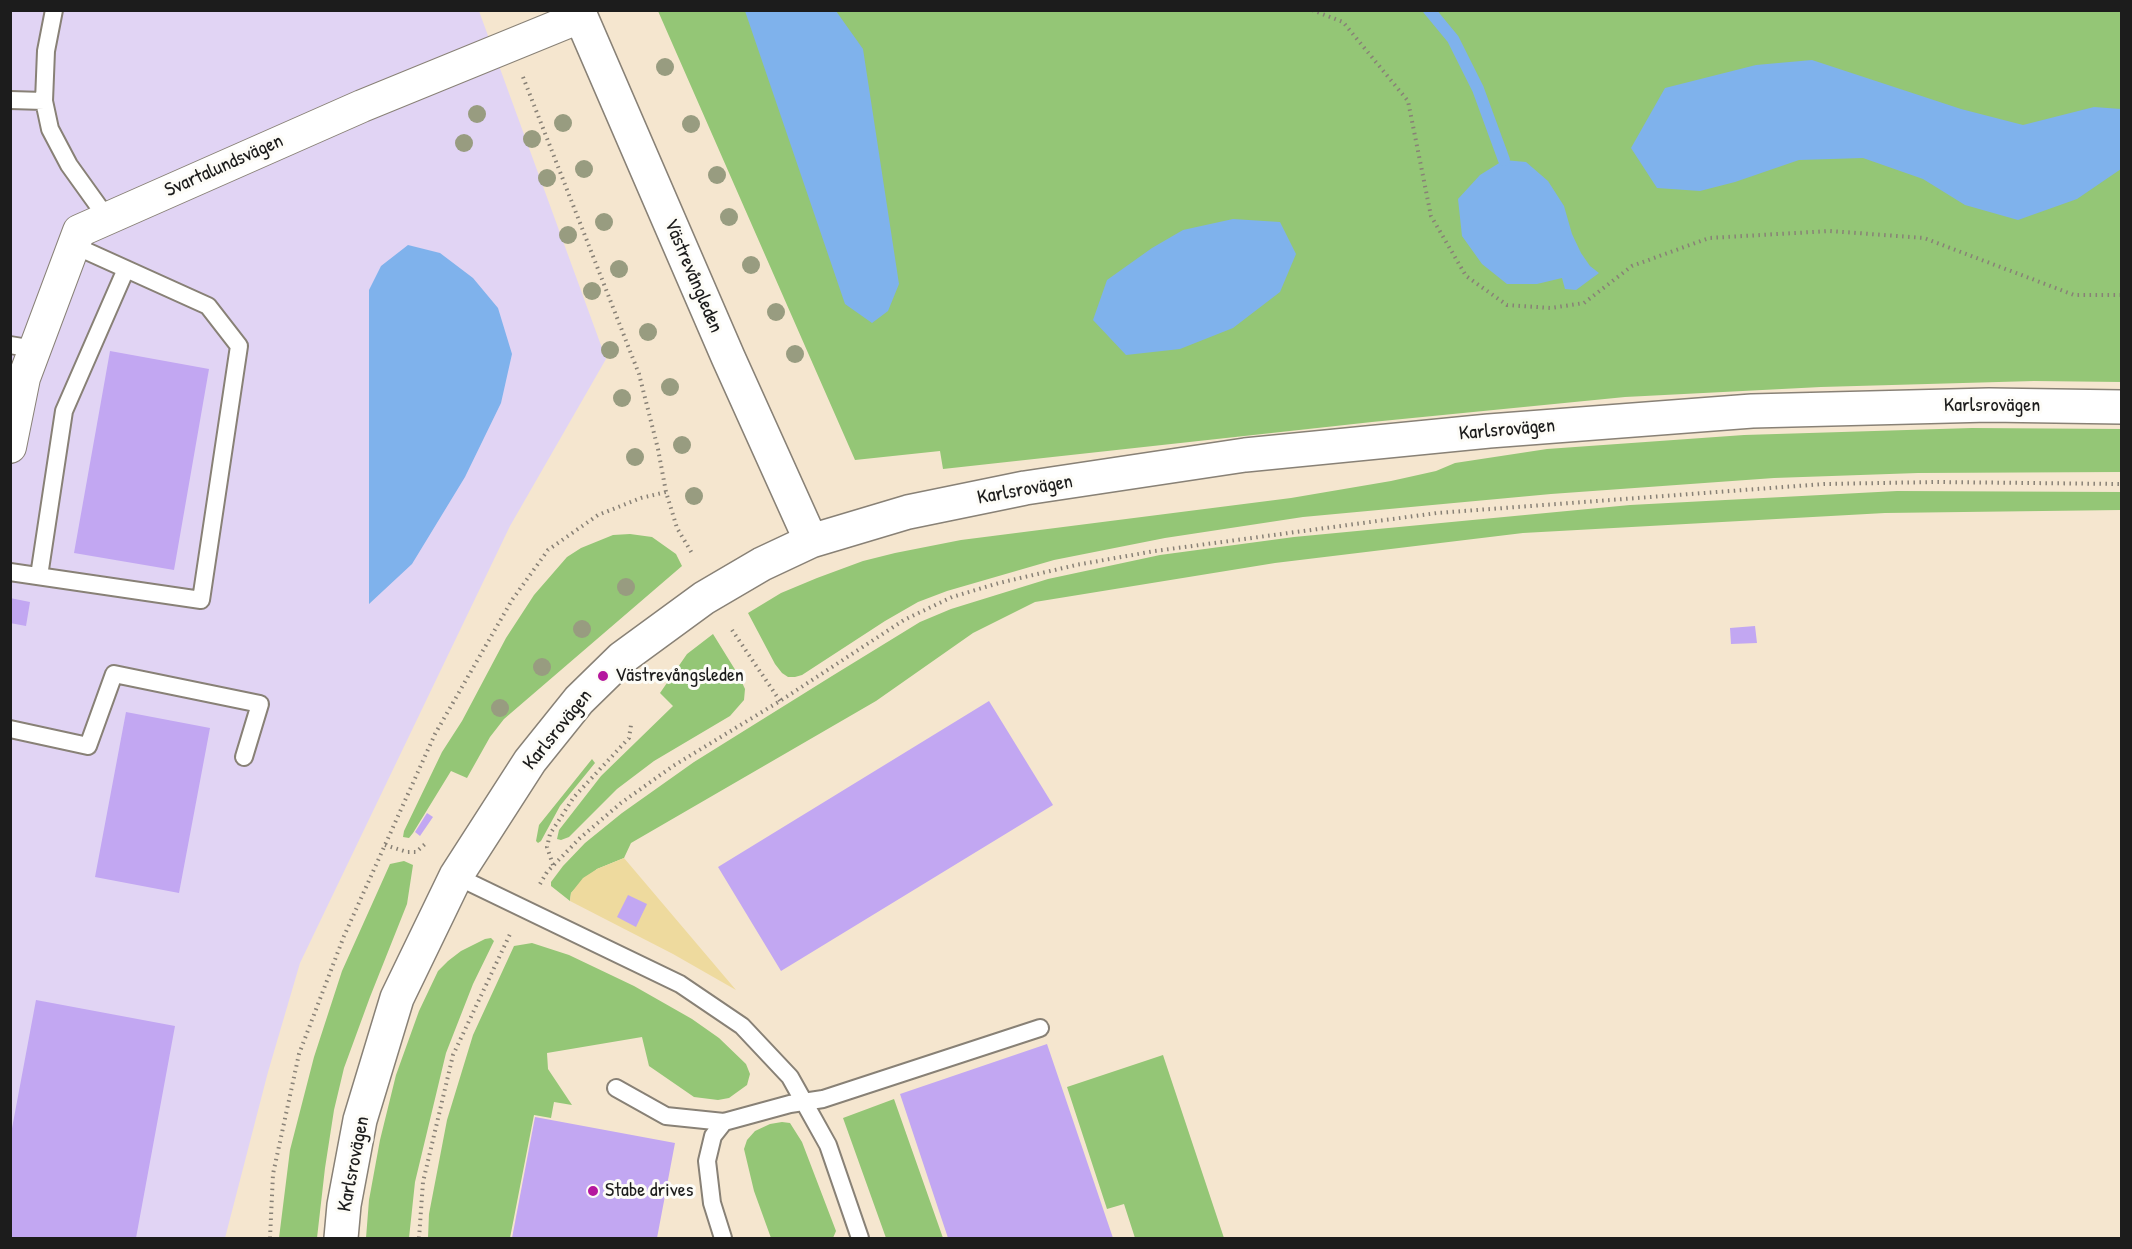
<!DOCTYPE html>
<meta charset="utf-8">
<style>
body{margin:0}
#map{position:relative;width:2132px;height:1249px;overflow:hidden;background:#f5e6cf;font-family:"Patrick Hand",sans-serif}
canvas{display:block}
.frame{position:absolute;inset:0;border:12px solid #1c1c1c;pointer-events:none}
</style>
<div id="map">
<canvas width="2132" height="1249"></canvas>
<div class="frame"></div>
</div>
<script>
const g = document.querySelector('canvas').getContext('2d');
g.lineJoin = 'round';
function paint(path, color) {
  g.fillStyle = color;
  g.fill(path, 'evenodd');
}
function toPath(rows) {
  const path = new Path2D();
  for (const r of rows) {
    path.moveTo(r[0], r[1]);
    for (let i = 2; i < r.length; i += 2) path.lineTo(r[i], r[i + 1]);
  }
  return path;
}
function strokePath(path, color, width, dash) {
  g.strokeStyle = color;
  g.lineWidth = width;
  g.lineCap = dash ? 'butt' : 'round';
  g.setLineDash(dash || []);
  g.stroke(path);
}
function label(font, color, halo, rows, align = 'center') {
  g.font = font + ' "Patrick Hand",sans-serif';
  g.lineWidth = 6;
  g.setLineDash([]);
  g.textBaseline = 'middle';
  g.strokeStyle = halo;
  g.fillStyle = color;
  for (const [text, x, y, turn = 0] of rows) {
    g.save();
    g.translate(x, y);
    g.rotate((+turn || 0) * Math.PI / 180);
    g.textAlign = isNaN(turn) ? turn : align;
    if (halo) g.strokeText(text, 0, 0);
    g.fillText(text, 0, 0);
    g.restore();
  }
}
paint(toPath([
 [10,11,479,11,606,359,510,526,300,963,268,1072,225,1238,11,1238]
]), '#e1d4f4');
paint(toPath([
 [658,11,2121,11,2121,382,2034,381,1821,387,1625,397,1372,422,943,469,940,451,855,460],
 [1972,428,2121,429,2121,472,1918,473,1774,478,1551,494,1303,517,1165,538,1054,560,947,591,918,602,885,621,802,675,795,677,788,677,782,673,775,664,748,613,781,593,817,578,863,561,895,553,961,540,1291,498,1391,481,1436,471,1455,463,1547,449,1744,435],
 [1897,491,2121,492,2121,510,1885,513,1523,533,1275,563,1035,602,973,633,876,701,631,843,624,858,597,869,571,893,570,901,551,886,551,882,563,866,585,843,622,813,694,762,832,676,920,622,951,609,1048,579,1160,555,1294,537,1630,505],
 [630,534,652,537,676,554,682,566,504,719,490,737,467,778,451,771,413,833,409,838,403,837,404,831,442,752,462,721,506,638,534,595,567,557,581,548,613,535],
 [713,634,739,676,745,689,744,700,730,716,654,761,617,789,569,837,561,840,557,839,559,830,601,776,673,706,660,693,687,654],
 [592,759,595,763,560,806,541,841,538,843,536,841,539,825],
 [404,861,413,865,407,904,370,997,344,1068,334,1110,325,1168,317,1238,279,1238,290,1150,314,1057,342,971,390,864],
 [491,938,494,941,473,984,446,1053,415,1182,409,1238,366,1238,369,1200,380,1140,396,1075,419,1011,438,971,448,961,461,951,485,939],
 [532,943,569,955,634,986,692,1019,719,1038,746,1064,750,1074,747,1085,729,1098,718,1100,694,1097,649,1066,642,1037,547,1053,548,1069,572,1105,554,1102,551,1118,534,1115,510,1238,428,1238,429,1214,447,1120,473,1035,514,946],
 [1163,1055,1224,1238,1135,1238,1124,1204,1107,1209,1067,1087],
 [894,1099,943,1238,886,1238,843,1118],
 [782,1122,790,1123,802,1142,836,1231,833,1238,771,1238,754,1191,744,1149,747,1140,755,1131,770,1124]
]), '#94c676');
paint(toPath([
 [624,858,736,990,673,954,570,901,571,893,583,878,597,869]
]), '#eeda9e');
paint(toPath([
 [745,11,836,11,863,49,899,284,888,311,872,323,845,304],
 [1812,60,1961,109,2023,125,2094,107,2121,109,2121,169,2077,199,2018,220,1965,205,1923,179,1863,158,1799,160,1735,182,1700,191,1657,188,1631,148,1665,88,1756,65],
 [1504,160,1526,162,1548,181,1564,206,1572,234,1581,253,1590,266,1599,273,1576,290,1565,289,1562,278,1537,284,1507,284,1482,264,1462,236,1458,199,1480,175],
 [1233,219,1280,222,1296,254,1280,292,1233,328,1180,349,1126,355,1093,320,1107,280,1152,248,1183,230],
 [408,245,440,253,473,278,498,308,512,354,501,403,465,477,412,564,369,604,369,290,381,266]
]), '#7fb2ec');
strokePath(toPath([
 [1429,10,1453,39,1478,89,1504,160]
]), '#7fb2ec', 12);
paint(toPath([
 [110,351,209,369,174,570,74,553],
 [10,598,30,602,26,626,10,623],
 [1755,626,1757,643,1731,644,1730,628],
 [989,701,1053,805,781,971,718,867],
 [126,712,210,728,179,893,95,877],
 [427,813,433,817,420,836,415,832],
 [628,895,647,904,636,927,617,917],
 [36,1000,175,1026,136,1238,10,1238,10,1139],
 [1047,1044,1113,1238,948,1238,900,1094],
 [535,1117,675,1143,657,1238,512,1238]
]), '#c2a7f2');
const service = toPath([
 [54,10,46,51,44,101,50,129,69,165,107,218],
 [10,100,44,101],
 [10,345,34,349],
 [10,572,201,600,239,346,208,306,73,245],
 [39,576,64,411,126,269],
 [10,729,88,746,114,674,260,704,244,757],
 [456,876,680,984,742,1026,790,1077,804,1102,828,1145,860,1238],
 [616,1088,666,1116,724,1122,790,1104,823,1099,1040,1028],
 [723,1238,712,1203,707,1161,713,1136,724,1122]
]);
const minor = toPath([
 [10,447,24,378,79,231,362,106,580,17]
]);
const tertiary = toPath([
 [578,10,728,357,811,541],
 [341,1238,344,1205,360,1120,397,998,456,876,530,761,579,700,622,658,704,598,762,564,811,541,908,512,1025,488,1245,455,1489,431,1752,411,1989,405,2122,407]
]);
strokePath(service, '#888176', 20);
strokePath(minor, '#888176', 34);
strokePath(tertiary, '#888176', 36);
strokePath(toPath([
 [1312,10,1343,22,1408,101,1431,216,1466,276,1507,305,1551,308,1584,303,1632,266,1709,238,1830,231,1924,238,2074,295,2122,295],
 [523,77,639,374,658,449,666,492,677,528,693,555],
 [732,630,780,701],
 [385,845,407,852,416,852,425,844],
 [553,865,547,847,550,834,574,797,629,738,631,725],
 [540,884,547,872,580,838,621,803,673,766,780,701,904,620,952,597,999,583,1076,565,1155,551,1437,513,1824,484,1936,482,2122,484],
 [270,1238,273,1174,299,1054,344,936,435,734,512,600,548,550,598,515,641,498,666,492],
 [419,1238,423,1182,453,1055,511,932]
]), '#888176', 4, [1.5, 4.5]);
strokePath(service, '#fff', 16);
strokePath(minor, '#fff', 32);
strokePath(tertiary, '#fff', 33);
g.fillStyle = '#989c80';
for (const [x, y] of [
 [665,67],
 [477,114],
 [563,123],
 [691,124],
 [532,139],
 [464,143],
 [584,169],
 [717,175],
 [547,178],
 [729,217],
 [604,222],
 [568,235],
 [751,265],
 [619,269],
 [592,291],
 [776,312],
 [648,332],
 [610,350],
 [795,354],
 [670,387],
 [622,398],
 [682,445],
 [635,457],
 [694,496],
 [626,587],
 [582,629],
 [542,667],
 [500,708]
]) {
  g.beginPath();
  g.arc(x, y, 9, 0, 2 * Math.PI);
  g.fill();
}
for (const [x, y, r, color] of [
 [603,676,6,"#b5179e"],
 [593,1191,6,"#b5179e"]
]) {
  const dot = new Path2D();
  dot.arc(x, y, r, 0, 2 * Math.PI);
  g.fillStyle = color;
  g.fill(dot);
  strokePath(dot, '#fdfcf7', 2);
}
label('20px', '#1c1c1c', '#fdfcf7', [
 ["Svartalundsvägen",224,166,-24],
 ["Västrevångleden",693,276,67],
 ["Karlsrovägen",1992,406],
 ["Karlsrovägen",1507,430,-5],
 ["Karlsrovägen",1025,490,-10],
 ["Karlsrovägen",558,730,-51],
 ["Karlsrovägen",354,1164,-79]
]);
label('20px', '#1c1c1c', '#fdfcf7', [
 ["Västrevångsleden",615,676],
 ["Stabe drives",605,1191]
], 'left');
</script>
